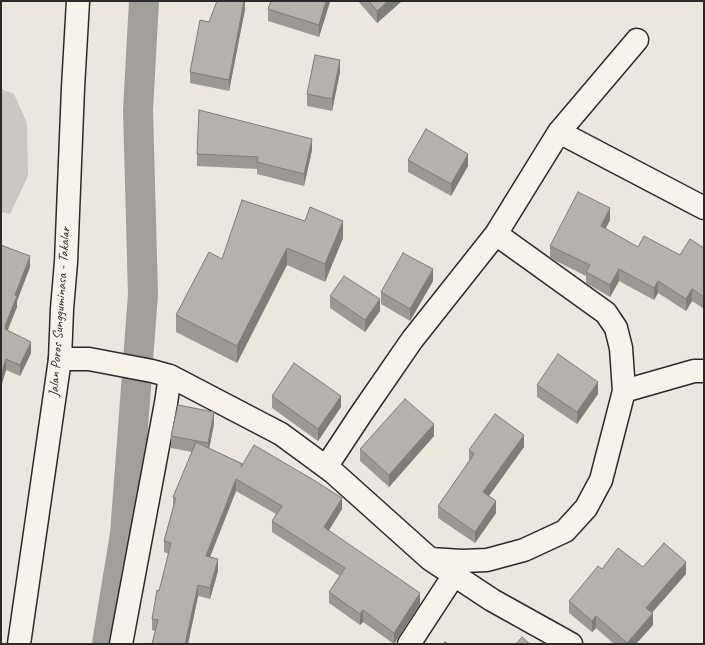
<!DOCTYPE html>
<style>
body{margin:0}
#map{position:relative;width:705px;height:645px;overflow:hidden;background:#ebe7dd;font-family:Caveat,sans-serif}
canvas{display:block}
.frame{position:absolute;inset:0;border:2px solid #2b2b2b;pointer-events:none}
</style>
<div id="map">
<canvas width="705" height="645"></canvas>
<div class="frame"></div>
</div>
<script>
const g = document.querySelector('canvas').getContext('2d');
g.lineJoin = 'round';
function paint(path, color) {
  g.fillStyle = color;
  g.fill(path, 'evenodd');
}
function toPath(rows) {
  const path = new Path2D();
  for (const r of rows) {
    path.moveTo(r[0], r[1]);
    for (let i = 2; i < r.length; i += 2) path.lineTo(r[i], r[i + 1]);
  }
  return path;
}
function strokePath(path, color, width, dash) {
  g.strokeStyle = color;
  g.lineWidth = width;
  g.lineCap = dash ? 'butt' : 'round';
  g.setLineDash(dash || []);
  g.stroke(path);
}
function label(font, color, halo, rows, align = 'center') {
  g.font = font + ' Caveat,sans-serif';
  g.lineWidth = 3.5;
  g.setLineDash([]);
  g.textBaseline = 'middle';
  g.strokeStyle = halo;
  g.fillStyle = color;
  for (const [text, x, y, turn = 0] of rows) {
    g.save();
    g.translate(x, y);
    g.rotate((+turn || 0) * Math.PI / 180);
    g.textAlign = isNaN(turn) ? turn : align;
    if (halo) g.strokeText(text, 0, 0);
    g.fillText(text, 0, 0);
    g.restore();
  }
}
paint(toPath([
 [1,89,14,94,27,123,28,176,10,214,1,212]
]), '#cbc8bf');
strokePath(toPath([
 [107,644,125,534,143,294,138,110,144,1]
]), '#a29f98', 30);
const minor = toPath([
 [559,132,704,208],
 [60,359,89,359,152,371,170,376,281,434,334,473,430,559,492,600,571,644],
 [624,391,694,371,704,371],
 [326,467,361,414,412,340,496,234],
 [430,559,462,561,487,560,524,550,565,531,586,508,601,480,624,391,621,348,616,328,606,313,496,234,559,132,637,40],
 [121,644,166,403,170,376],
 [409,644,454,575]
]);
const highway = toPath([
 [19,644,60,359,62,309,66,262,73,88,78,1]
]);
strokePath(minor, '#2b2b2b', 25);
strokePath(highway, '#2b2b2b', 25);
strokePath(minor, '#f7f3e8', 22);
strokePath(highway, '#f7f3e8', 22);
paint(toPath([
 [245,1,245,9,229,91,190,83,190,72,209,22],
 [330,1,319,37,268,21,268,9],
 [358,1,402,1,377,23],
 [340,72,332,111,307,106,307,94],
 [312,150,304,186,257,174,257,169,197,166,197,154],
 [408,160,468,166,451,196,408,172],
 [610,220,605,228,638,247,680,255,704,248,704,309,692,301,686,311,658,293,654,300,619,281,610,297,586,283,586,276,550,258,550,246],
 [305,221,343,238,325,282,287,265,237,363,176,332,176,315,222,259],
 [1,245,30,267,17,301,17,307,8,330,31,353,20,376,6,370,1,387],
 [433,281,410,321,381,304,381,292],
 [330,296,380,311,365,332,330,308],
 [537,385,598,394,577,424,537,397],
 [272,396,341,407,318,441,272,408],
 [214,424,209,448,342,509,329,530,420,604,394,644,363,622,360,625,329,603,329,592,340,576,272,532,272,521,276,514,236,491,210,557,218,571,210,599,198,596,188,644,152,644,155,631,152,630,152,619,169,554,164,552,164,541,173,506,173,497,192,452,171,448,171,436],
 [434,436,389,487,360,461,360,449],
 [524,447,489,496,496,513,475,543,438,518,438,506,469,461,469,450],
 [643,567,686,574,652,613,653,625,636,644,614,644,596,628,592,632,569,613,569,601]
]), '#9c9993');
paint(toPath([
 [244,1,245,1,245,9,229,91,229,80],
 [326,1,330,1,330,2,319,37,319,25],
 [388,1,402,1,377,23,377,11],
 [340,60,340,72,332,111,332,99],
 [312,139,312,150,304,186,304,174],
 [468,154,468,166,451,196,451,184],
 [610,208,610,220,601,238,601,226],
 [343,221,343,238,325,282,325,264],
 [287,248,287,265,237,363,237,346],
 [30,256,30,267,17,301,17,307,6,333,5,326,15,295],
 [433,269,433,281,410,321,410,309],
 [619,269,619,281,610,297,610,285],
 [658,281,658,293,654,300,654,288],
 [692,289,692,301,686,311,686,299],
 [380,299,380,311,365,332,365,320],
 [31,342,31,353,20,376,20,365],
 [6,359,6,370,1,387,1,375],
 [598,382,598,394,577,424,577,412],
 [341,396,341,407,318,441,318,429],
 [214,412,214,424,208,455,208,443],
 [434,424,434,436,389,487,389,475],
 [524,435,524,447,483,504,483,492],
 [236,479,236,491,206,567,206,556],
 [342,498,342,509,324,538,324,527],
 [496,501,496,513,475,543,475,532],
 [218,559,218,571,210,599,210,588],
 [686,562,686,574,646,619,646,608],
 [198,585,198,596,188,644,185,644],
 [420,593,420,604,394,644,394,633],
 [363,610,363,622,360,625,360,614],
 [653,613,653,625,636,644,627,644],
 [596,616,596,628,592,632,592,621]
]), '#7f7d78');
const building = toPath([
 [217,1,244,1,229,80,190,72,200,20,209,22,217,1],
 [271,1,326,1,319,25,268,9,271,1],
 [369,1,388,1,377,11,369,1],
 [315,55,340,60,332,99,307,94,315,55],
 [199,110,312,139,304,174,257,162,258,157,197,154,199,110],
 [426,129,468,154,451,184,408,160,426,129],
 [578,192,610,208,601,226,638,247,644,236,680,255,690,239,704,248,704,297,692,289,686,299,658,281,654,288,619,269,610,285,586,272,590,265,550,246,578,192],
 [242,200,305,221,310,207,343,221,325,264,287,248,237,346,176,315,209,252,222,259,242,200],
 [1,245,30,256,15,295,17,296,5,326,6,327,5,329,31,342,20,365,6,359,1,375,1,245],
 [403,253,433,269,410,309,381,292,403,253],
 [344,276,380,299,365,320,330,296,344,276],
 [558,354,598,382,577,412,537,385,558,354],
 [294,363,341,396,318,429,272,396,294,363],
 [405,399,434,424,389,475,360,449,405,399],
 [178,405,214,412,208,443,171,436,178,405],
 [495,414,524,435,483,492,496,501,475,532,438,506,474,454,469,450,495,414],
 [196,442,242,464,241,467,254,445,312,479,342,498,324,527,420,593,394,633,363,610,360,614,329,592,345,568,272,521,282,506,236,479,206,556,218,559,210,588,198,585,185,644,152,644,158,620,152,619,157,590,159,591,171,543,164,541,176,498,173,497,196,442],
 [664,543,686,562,646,608,653,613,627,643,596,616,592,621,569,601,598,566,602,569,618,548,643,567,664,543],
 [522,637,530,644,516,644,522,637],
 [445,642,448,644,443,644,445,642]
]);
paint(building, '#b5b2ab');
strokePath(building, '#7f7d78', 1);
label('14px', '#2b2b2b', '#f7f3e8', [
 ["Jalan Poros Sungguminasa - Takalar",60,312,-86]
]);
</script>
